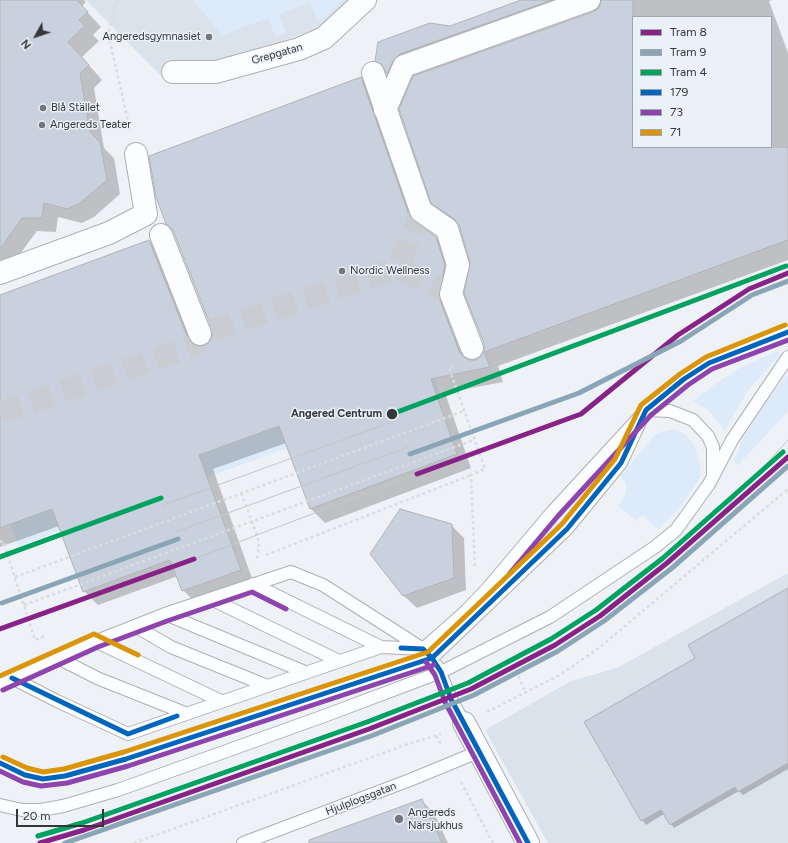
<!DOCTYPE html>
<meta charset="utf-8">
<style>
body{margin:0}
#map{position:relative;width:788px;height:843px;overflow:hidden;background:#eef1f6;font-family:Figtree,sans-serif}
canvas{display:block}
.legend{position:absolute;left:632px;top:16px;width:140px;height:132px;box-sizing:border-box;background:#eaf1f9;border:1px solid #a1a6ad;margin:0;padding:5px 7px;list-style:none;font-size:12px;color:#34363a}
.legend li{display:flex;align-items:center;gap:8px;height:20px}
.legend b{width:20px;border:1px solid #a1a6ad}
.north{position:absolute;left:16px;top:16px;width:40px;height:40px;-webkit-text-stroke:3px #eaf1f9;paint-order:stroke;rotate:230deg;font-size:11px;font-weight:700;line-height:16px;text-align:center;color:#34363a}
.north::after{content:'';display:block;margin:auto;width:14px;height:18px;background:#34363a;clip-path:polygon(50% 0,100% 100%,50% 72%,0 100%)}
.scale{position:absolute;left:16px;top:809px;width:88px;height:18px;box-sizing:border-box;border:2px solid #34363a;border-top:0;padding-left:5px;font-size:12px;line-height:14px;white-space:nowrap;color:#34363a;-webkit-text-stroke:3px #eaf1f9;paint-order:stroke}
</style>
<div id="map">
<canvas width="788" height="843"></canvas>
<ul class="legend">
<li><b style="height:5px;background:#872387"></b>Tram 8</li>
<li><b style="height:5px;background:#8aa6b6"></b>Tram 9</li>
<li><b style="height:5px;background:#00a261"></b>Tram 4</li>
<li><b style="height:5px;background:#0065bd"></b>179</li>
<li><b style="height:5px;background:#8e44ad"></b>73</li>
<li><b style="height:5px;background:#da9509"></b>71</li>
</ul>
<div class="north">N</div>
<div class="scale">20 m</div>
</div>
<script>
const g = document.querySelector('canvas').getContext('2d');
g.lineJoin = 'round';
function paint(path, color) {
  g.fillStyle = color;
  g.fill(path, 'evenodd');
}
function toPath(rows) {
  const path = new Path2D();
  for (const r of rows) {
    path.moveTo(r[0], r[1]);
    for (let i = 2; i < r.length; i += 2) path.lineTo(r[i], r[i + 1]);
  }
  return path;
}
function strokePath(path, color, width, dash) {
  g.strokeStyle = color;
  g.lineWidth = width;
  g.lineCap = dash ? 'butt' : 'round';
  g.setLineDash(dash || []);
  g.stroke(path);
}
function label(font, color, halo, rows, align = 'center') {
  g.font = font + ' Figtree,sans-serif';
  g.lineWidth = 3;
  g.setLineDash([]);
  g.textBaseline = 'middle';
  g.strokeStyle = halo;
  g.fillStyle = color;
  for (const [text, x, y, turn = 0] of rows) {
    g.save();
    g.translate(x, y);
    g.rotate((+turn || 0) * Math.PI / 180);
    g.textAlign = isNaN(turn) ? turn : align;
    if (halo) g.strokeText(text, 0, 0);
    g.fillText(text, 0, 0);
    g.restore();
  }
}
paint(toPath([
 [86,0,353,0,321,27,270,46,163,78],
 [788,573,788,843,548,843,485,730,571,681,617,668]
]), '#dae2ec');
paint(toPath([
 [193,0,344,0,318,23,310,2,279,14,286,33,275,36,268,18,222,35],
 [779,350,780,354,748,390,725,430,709,411,693,401,714,385,740,368],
 [433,370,439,393,18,546,10,524],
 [788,374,788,411,740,463,736,465,734,460,744,436,768,399],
 [673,429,685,434,694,445,701,468,700,478,678,510,658,529,643,515,636,521,618,506,626,493,626,484,621,476,653,437,658,433]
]), '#dceafa');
paint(toPath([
 [0,0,84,0,86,2,82,6,101,27,93,35,99,41,82,57,102,80,94,88,104,148,114,158,120,194,94,217,82,223,58,217,56,232,37,231,0,281],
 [523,0,772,0,769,1,788,53,788,260,498,366,503,382,445,393,471,468,325,523,311,509,286,443,213,469,254,584,197,604,183,590,178,576,98,605,84,591,59,526,0,547,0,296,149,241,163,255,200,347,205,346,211,342,361,79,375,93,422,228,436,238,450,252,453,313,472,361,477,360,483,356,485,350,471,262,460,226,447,217,432,202,594,13,600,8,602,2,414,68,401,88,376,60,450,27],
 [633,17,771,17,771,147,633,147],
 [451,525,464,538,466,590,417,608,404,596,371,554],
 [788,589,788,769,743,795,739,791,674,828,664,814,646,825,642,820,697,658],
 [421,800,434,813,448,843,362,843]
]), '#0003');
const building = toPath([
 [0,0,77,0,88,12,79,20,85,26,68,42,89,65,80,73,90,132,100,142,107,180,80,203,67,209,44,203,42,218,22,218,0,249,0,0],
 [521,0,552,0,400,54,393,61,387,74,381,64,375,61,378,42,430,23,450,26,521,0],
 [601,0,633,0,633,147,788,147,788,240,484,352,490,367,431,379,457,454,310,509,279,426,199,455,241,570,182,591,170,560,83,592,52,509,0,528,0,295,149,240,188,339,192,344,198,346,205,345,210,341,212,336,212,329,173,230,166,224,156,197,149,156,361,77,409,215,414,221,436,237,445,265,439,291,439,298,460,353,464,357,470,360,476,360,481,356,484,350,484,343,464,293,470,262,459,225,454,219,431,203,399,109,413,76,593,12,599,8,601,0],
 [400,509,452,524,454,578,403,596,370,554,400,509],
 [788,588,788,763,738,792,735,787,670,825,661,810,641,821,584,722,695,658,688,645,788,588],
 [422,799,442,843,309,843,309,840,422,799]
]);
paint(building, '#c8d1dd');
strokePath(building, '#b0b3b6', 1);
strokePath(toPath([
 [421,211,398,268,451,294],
 [0,413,195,345,200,334,398,268]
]), '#c9ccd0', 22, [22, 11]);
const lane = toPath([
 [646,410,670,411,693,420,708,436,713,447,713,475],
 [253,584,381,647],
 [211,599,339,661],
 [165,614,305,672],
 [135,626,171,647,265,685],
 [95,641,221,701],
 [56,657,97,678,185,713],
 [437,666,451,699,464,723],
 [12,678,57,701,128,734,381,647,423,649,465,612,487,589,553,511,646,410,684,379,709,363,788,332],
 [0,684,56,657,165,614,291,572,323,585,423,649],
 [0,763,25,775,43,779,65,776,126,759,432,658,567,529,621,463,640,422],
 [0,805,22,810,41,810,63,806,118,790,324,716,441,672,550,617,655,547,676,530,709,484,732,440,788,357],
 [243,843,410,780,478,752]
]);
const street = toPath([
 [173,72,216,72,299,49,324,38,365,0],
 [373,73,421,211,447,229,458,265,451,294,472,348],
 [385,110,404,66,589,0],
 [161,235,200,334],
 [0,273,109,233,146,214,136,154],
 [464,723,528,843]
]);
strokePath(lane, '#adb0b3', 14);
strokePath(street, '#adb0b3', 24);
strokePath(toPath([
 [118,0,108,33,130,130],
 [454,366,449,368,485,469,471,475,475,569],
 [241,493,257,535,259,543,257,560],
 [0,542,3,541,35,640,45,636],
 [266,555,471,475],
 [15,577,464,411],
 [24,605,474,440],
 [511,660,526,693],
 [487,712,560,675,600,647,788,489],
 [436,736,441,744],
 [461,782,493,843],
 [134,843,408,744,441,734]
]), '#dadcdd', 2.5, [3, 3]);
strokePath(lane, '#fcfdfe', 12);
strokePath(street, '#fcfdfe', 22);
strokePath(toPath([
 [163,505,394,421],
 [176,532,408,447],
 [194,559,417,474],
 [667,563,722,512,788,440]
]), '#c5c6c7', 1);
strokePath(toPath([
 [401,648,423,649,432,658,441,672,451,699,528,843],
 [12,678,128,734,177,716],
 [0,763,25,775,43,779,65,776,126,759,432,658,567,529,621,463,646,410,684,379,709,363,788,332]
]), '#0065bd', 5);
strokePath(toPath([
 [510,573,558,516,651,415,688,385,712,369,788,340],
 [426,662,435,675,445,702,520,843],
 [3,690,98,647,167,621,252,592,286,609],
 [0,771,23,782,41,786,67,783,128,766,434,665]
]), '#8e44ad', 5);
strokePath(toPath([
 [0,676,94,634,138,655],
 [3,757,27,768,43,772,64,769,124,752,428,652,562,524,615,459,641,405,680,374,706,357,785,325]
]), '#da9509', 5);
strokePath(toPath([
 [417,474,581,414,678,335,749,289,788,273],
 [0,629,194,559],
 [40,843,84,830,369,729,471,689,555,645,600,616,667,563,788,457]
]), '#872387', 5);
strokePath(toPath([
 [410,454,579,393,681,341,752,295,788,281],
 [2,603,178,539],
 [65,843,371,736,474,695,558,651,604,621,672,568,788,466]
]), '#8aa6b6', 5);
strokePath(toPath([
 [392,414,786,266],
 [0,557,161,498],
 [38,836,82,823,367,722,468,683,551,639,596,610,663,558,783,452]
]), '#00a261', 5);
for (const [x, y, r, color] of [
 [209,37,4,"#75777c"],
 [43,108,4,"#75777c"],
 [42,125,4,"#75777c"],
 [342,271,4,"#75777c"],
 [392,414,6,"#34363a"],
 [399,819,5,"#75777c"]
]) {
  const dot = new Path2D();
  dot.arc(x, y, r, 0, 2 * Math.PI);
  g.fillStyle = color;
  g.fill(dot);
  strokePath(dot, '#eaf1f9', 1.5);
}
label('11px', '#34363a', '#eaf1f9', [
 ["Angeredsgymnasiet",201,37,"right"],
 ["Blå Stället",51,108],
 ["Angereds Teater",50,125],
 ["Nordic Wellness",350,271],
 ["Angereds",408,813],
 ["Närsjukhus",408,826]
], 'left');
label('11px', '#34363a', '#eaf1f9', [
 ["Grepgatan",277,54,-16],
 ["Hjulplogsgatan",361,799,-21]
]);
label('bold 11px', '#34363a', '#eaf1f9', [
 ["Angered Centrum",382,414]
], 'right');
</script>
